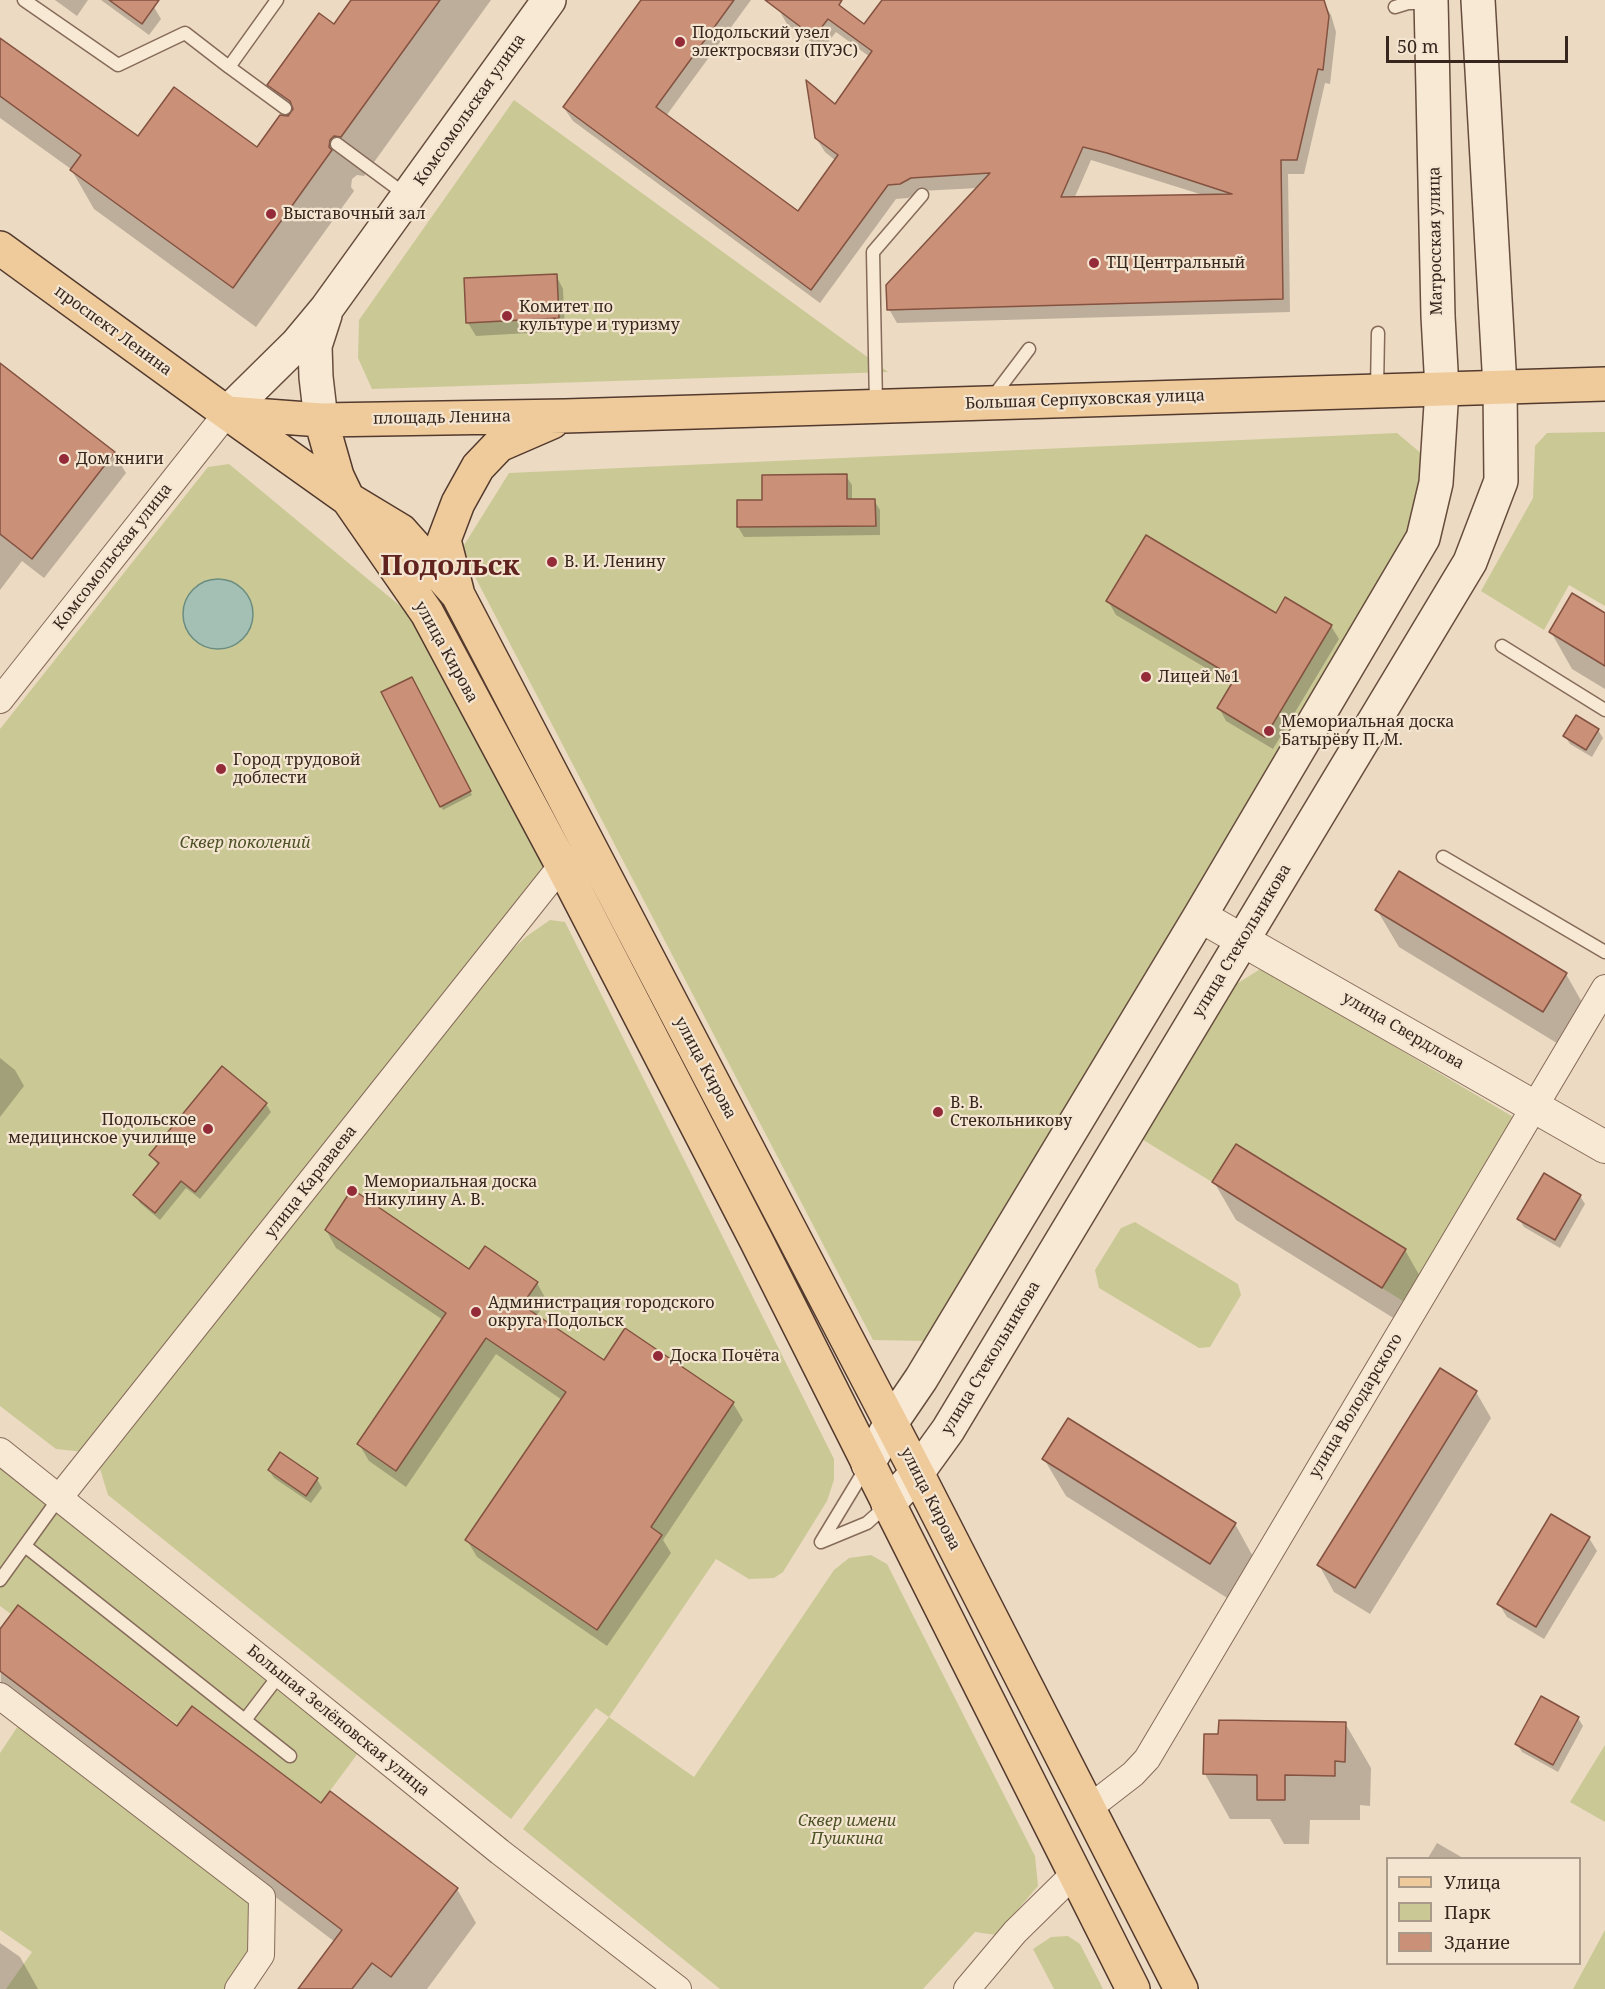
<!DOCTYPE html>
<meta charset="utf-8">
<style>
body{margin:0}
#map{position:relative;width:1605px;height:1989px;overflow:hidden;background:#ecdac2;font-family:"Noto Serif",serif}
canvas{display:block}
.legend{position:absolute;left:1386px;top:1857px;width:195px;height:108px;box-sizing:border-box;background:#f4e5d1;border:2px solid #a89989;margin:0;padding:8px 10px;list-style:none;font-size:18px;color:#36261d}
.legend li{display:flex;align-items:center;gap:12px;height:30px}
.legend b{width:30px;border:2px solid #a89989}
.scale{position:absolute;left:1386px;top:36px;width:182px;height:27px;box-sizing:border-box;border:3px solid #36261d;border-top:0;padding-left:8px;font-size:18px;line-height:21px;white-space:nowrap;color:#36261d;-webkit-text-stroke:4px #f4e5d1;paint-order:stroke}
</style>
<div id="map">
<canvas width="1605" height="1989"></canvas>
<ul class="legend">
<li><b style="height:8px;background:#efca9a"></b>Улица</li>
<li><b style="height:16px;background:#cac996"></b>Парк</li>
<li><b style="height:16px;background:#ca9078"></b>Здание</li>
</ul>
<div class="scale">50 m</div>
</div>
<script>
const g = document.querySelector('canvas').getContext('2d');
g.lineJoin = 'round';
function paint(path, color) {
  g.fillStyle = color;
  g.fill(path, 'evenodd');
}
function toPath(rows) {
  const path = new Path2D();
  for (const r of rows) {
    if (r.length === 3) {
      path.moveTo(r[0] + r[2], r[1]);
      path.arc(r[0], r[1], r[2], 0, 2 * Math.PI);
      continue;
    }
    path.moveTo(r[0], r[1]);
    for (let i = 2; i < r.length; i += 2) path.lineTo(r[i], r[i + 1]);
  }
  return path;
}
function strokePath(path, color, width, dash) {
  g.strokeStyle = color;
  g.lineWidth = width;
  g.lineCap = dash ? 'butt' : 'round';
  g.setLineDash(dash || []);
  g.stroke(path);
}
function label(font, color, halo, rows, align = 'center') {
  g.font = font + ' "Noto Serif",serif';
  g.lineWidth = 4.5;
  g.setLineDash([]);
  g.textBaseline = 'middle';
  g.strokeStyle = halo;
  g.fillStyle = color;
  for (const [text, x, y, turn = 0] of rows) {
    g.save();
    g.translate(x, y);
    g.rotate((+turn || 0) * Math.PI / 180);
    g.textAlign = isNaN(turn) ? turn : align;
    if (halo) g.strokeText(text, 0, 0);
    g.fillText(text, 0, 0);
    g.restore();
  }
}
paint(toPath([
 [514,100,888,372,372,389,358,358,359,320],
 [1605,432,1605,606,1569,585,1544,630,1481,591,1533,498,1535,446,1547,433],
 [1397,433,1422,454,1428,482,1393,572,926,1341,873,1340,461,550,509,473],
 [229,464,410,614,545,867,84,1452,56,1449,0,1406,0,729,208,467],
 [550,920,565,922,834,1459,834,1480,827,1501,783,1572,774,1578,749,1579,716,1559,609,1717,694,1777,834,1570,849,1558,871,1555,887,1564,1035,1856,1038,1886,996,1935,975,1932,923,1989,720,1989,523,1829,609,1717,596,1708,511,1819,108,1495,100,1469,501,960,527,936],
 [1262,968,1520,1121,1411,1306,1382,1288,1405,1249,1236,1144,1212,1182,1140,1138,1230,988],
 [1135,1222,1238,1284,1241,1295,1210,1347,1199,1348,1099,1288,1095,1270,1121,1228],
 [0,1462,51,1502,0,1574],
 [58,1505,361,1749,321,1803,193,1706,178,1725,18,1605,11,1614,0,1606,0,1585],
 [22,1720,256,1900,256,1955,232,1989,6,1989,32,1952,0,1930,0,1753],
 [1605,1745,1605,1822,1570,1802],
 [1605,1930,1605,1989,1573,1989],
 [1068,1936,1080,1944,1103,1989,1054,1989,1033,1949,1051,1937]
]), '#cac996');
const water = toPath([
 [218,614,35]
]);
paint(water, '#a4bfb4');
strokePath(water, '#6b8d80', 1.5);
paint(toPath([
 [55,0,88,0,77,16],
 [101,0,145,0,154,7,161,19,149,35],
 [353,0,491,0,364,176,357,175,352,179,351,187,354,191,256,327,94,209,71,169,0,118,0,40,138,138,257,149,288,117,269,85,334,26],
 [643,0,751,0,666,116,798,213,836,161,825,152,816,138,870,57,836,32,822,50,787,24,779,10,786,0,830,0,864,27,885,0,1322,0,1331,15,1336,32,1330,84,1325,83,1304,174,1288,174,1290,312,897,323,889,309,978,188,920,191,908,198,896,199,820,303,573,121,564,108],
 [1091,160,1203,195,1074,199],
 [556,275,563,289,565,331,476,336,468,323],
 [0,365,114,453,126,473,44,578,22,561,0,590],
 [846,476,852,485,852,500,874,500,880,510,880,535,744,537,738,527,764,501],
 [1108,601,1276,615,1331,626,1339,639,1273,749,1226,721,1219,708,1233,684,1116,615],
 [1605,615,1605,689,1572,669,1551,632],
 [411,679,472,795,443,810,383,693],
 [1598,730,1603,738,1592,757,1570,744,1565,736],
 [1377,910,1566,974,1587,1011,1565,1048,1399,947],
 [0,1058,15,1070,24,1086,0,1117],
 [222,1068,266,1104,271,1112,200,1199,186,1188,160,1220,140,1203,135,1195,159,1166,151,1156],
 [1214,1182,1405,1250,1426,1287,1403,1324,1236,1220],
 [1580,1196,1585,1204,1560,1248,1524,1227,1519,1219],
 [326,1230,470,1271,537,1283,547,1301,536,1316,604,1362,733,1403,743,1420,663,1540,671,1553,607,1646,477,1557,467,1540,562,1400,496,1354,406,1487,369,1461,359,1444,443,1320,336,1248],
 [1476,1392,1491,1418,1370,1614,1334,1592,1319,1565],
 [1044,1459,1235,1524,1256,1562,1232,1601,1066,1496],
 [269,1470,317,1479,322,1488,311,1503,274,1478],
 [1589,1538,1597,1551,1544,1639,1507,1617,1499,1604],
 [0,1631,321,1805,457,1889,476,1923,427,1989,300,1989,335,1942,1,1689],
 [1578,1718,1583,1726,1558,1772,1522,1752,1517,1744],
 [1345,1723,1371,1768,1370,1806,1360,1805,1360,1820,1310,1820,1309,1844,1284,1844,1270,1819,1230,1819,1205,1774,1205,1736],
 [1437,1843,1463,1858,1428,1858],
 [0,1943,20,1957,38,1989,0,1989]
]), '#0003');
const building = toPath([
 [109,0,159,0,142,24,109,0],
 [351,0,440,0,341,137,334,136,330,140,329,147,332,150,233,288,70,170,81,155,0,96,0,38,138,136,174,87,257,147,280,115,288,116,293,109,290,101,267,85,319,13,334,24,351,0],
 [641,0,734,0,656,107,798,211,838,155,815,138,806,80,835,104,872,51,828,19,814,37,765,0,842,0,839,5,864,24,882,0,1324,0,1329,16,1323,70,1318,69,1297,160,1281,160,1283,299,887,310,886,285,990,173,911,178,900,184,888,185,811,290,563,107,641,0],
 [1083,147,1107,153,1232,194,1061,197,1083,147],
 [557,274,559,318,466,323,464,278,557,274],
 [0,363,115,452,32,559,0,534,0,363],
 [847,474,847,499,875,499,876,526,737,527,737,500,762,500,762,475,847,474],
 [1146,535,1276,613,1285,597,1332,625,1265,737,1217,708,1235,678,1106,601,1146,535],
 [1572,593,1605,613,1605,666,1549,632,1572,593],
 [412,677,471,791,440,807,381,692,412,677],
 [1576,715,1599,729,1586,750,1563,736,1576,715],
 [1399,871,1567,973,1543,1012,1375,910,1399,871],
 [222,1066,267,1103,195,1192,181,1181,155,1213,133,1195,159,1163,149,1155,222,1066],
 [1236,1144,1406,1249,1382,1288,1212,1182,1236,1144],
 [1544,1173,1581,1195,1555,1240,1517,1219,1544,1173],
 [352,1189,469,1269,485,1246,538,1282,522,1305,604,1360,625,1328,734,1402,651,1527,662,1535,597,1630,465,1540,566,1392,486,1338,396,1471,357,1444,446,1313,325,1230,352,1189],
 [1440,1368,1477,1391,1355,1588,1317,1565,1440,1368],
 [1068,1418,1236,1523,1210,1564,1042,1459,1068,1418],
 [280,1452,318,1478,306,1496,268,1470,280,1452],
 [1551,1514,1590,1537,1536,1627,1497,1604,1551,1514],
 [18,1605,177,1726,192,1706,321,1803,330,1791,458,1888,391,1977,372,1963,352,1989,298,1989,342,1930,0,1671,0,1629,18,1605],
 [1541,1696,1579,1717,1553,1765,1515,1744,1541,1696],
 [1219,1720,1346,1722,1345,1762,1335,1761,1335,1776,1285,1775,1285,1800,1257,1800,1257,1775,1203,1774,1204,1734,1218,1734,1219,1720]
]);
paint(building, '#ca9078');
strokePath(building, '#845240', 1.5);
const service = toPath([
 [24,0,118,65,185,33,229,67],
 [277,0,229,67,285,108],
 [1395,7,1408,3,1429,3],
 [337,144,406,195],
 [1377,389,1378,333],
 [992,398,1029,349],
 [876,405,873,252,922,195],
 [1502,646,1605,710],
 [1443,857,1605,952],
 [821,1542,867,1466],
 [821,1542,867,1523,887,1505],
 [25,1546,290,1756],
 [0,1580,59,1498],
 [245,1720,280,1674]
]);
const minor = toPath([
 [0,700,227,413],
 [0,1451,280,1674,500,1852,678,1989],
 [59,1498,562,865],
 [0,1696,262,1897,261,1955,238,1989],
 [1089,1808,1133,1774,1147,1759,1605,988],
 [967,1989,1015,1932,1075,1873]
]);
const tertiary = toPath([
 [1200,916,1605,1147]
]);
const secondary = toPath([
 [227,413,297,344,327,308,549,0],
 [321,420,316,377,315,346,325,315],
 [868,1464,891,1423,921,1379,1200,916,1423,538,1436,483,1442,389,1438,316,1431,0],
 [888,1504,917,1473,948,1430,1470,562,1501,481,1500,387,1478,0]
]);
const primary = toPath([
 [0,248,227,413,348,499,401,531,458,595,917,1473,1181,1989],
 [227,413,321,420,565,416,1605,384],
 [321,420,337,476,348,499,427,613,562,865,756,1240,1133,1989],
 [457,591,444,540,458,503,478,467,499,445,552,422]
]);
strokePath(service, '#866b5a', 15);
strokePath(minor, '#866b5a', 28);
strokePath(tertiary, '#866b5a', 34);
strokePath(secondary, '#674d3d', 36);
strokePath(primary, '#533a2e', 36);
strokePath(service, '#f8e9d4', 12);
strokePath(minor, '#f8e9d4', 26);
strokePath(tertiary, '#f8e9d4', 32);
strokePath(secondary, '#f8e9d4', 33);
strokePath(primary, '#efca9a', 33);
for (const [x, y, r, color] of [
 [680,42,6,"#932b39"],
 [271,214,6,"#932b39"],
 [1094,263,6,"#932b39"],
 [507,316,6,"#932b39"],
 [64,459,6,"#932b39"],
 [552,562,6,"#932b39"],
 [1146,677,6,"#932b39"],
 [1269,731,6,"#932b39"],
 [221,769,6,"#932b39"],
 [938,1112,6,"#932b39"],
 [208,1129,6,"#932b39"],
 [352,1191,6,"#932b39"],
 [476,1312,6,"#932b39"],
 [658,1356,6,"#932b39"]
]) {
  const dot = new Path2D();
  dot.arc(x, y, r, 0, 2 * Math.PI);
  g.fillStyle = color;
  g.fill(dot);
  strokePath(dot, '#f4e5d1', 2);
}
label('16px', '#36261d', '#f4e5d1', [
 ["Подольский узел",692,33],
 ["электросвязи (ПУЭС)",692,51],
 ["Выставочный зал",283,214],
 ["ТЦ Центральный",1106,263],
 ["Комитет по",519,307],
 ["культуре и туризму",519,325],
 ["Дом книги",76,459],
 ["В. И. Ленину",564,562],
 ["Лицeй №1",1158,677],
 ["Мемориальная доска",1281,722],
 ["Батырёву П. М.",1281,740],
 ["Город трудовой",233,760],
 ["доблести",233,778],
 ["В. В.",950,1103],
 ["Стекольникову",950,1121],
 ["Подольское",196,1120,"right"],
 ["медицинское училище",196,1138,"right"],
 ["Мемориальная доска",364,1182],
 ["Никулину А. В.",364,1200],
 ["Администрация городского",488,1303],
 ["округа Подольск",488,1321],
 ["Доска Почёта",670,1356]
], 'left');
label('16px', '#36261d', '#f4e5d1', [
 ["Комсомольская улица",470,110,-55],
 ["Матросская улица",1436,241,-91],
 ["проспект Ленина",113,331,36],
 ["Большая Серпуховская улица",1085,400,-2],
 ["площадь Ленина",442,418,-1],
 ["Комсомольская улица",113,557,-52],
 ["улица Кирова",446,652,61],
 ["улица Стекольникова",1242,941,-59],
 ["улица Свердлова",1403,1031,30],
 ["улица Кирова",705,1068,62],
 ["улица Караваева",311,1182,-52],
 ["улица Стекольникова",991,1358,-59],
 ["улица Володарского",1356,1406,-59],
 ["улица Кирова",930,1499,63],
 ["Большая Зелёновская улица",338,1721,39]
]);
label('italic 16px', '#4c5225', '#f4e5d1', [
 ["Сквер поколений",245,843],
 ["Сквер имени",847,1821],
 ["Пушкина",847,1839]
]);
label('bold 28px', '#61231e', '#f4e5d1', [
 ["Подольск",450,567]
]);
</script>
